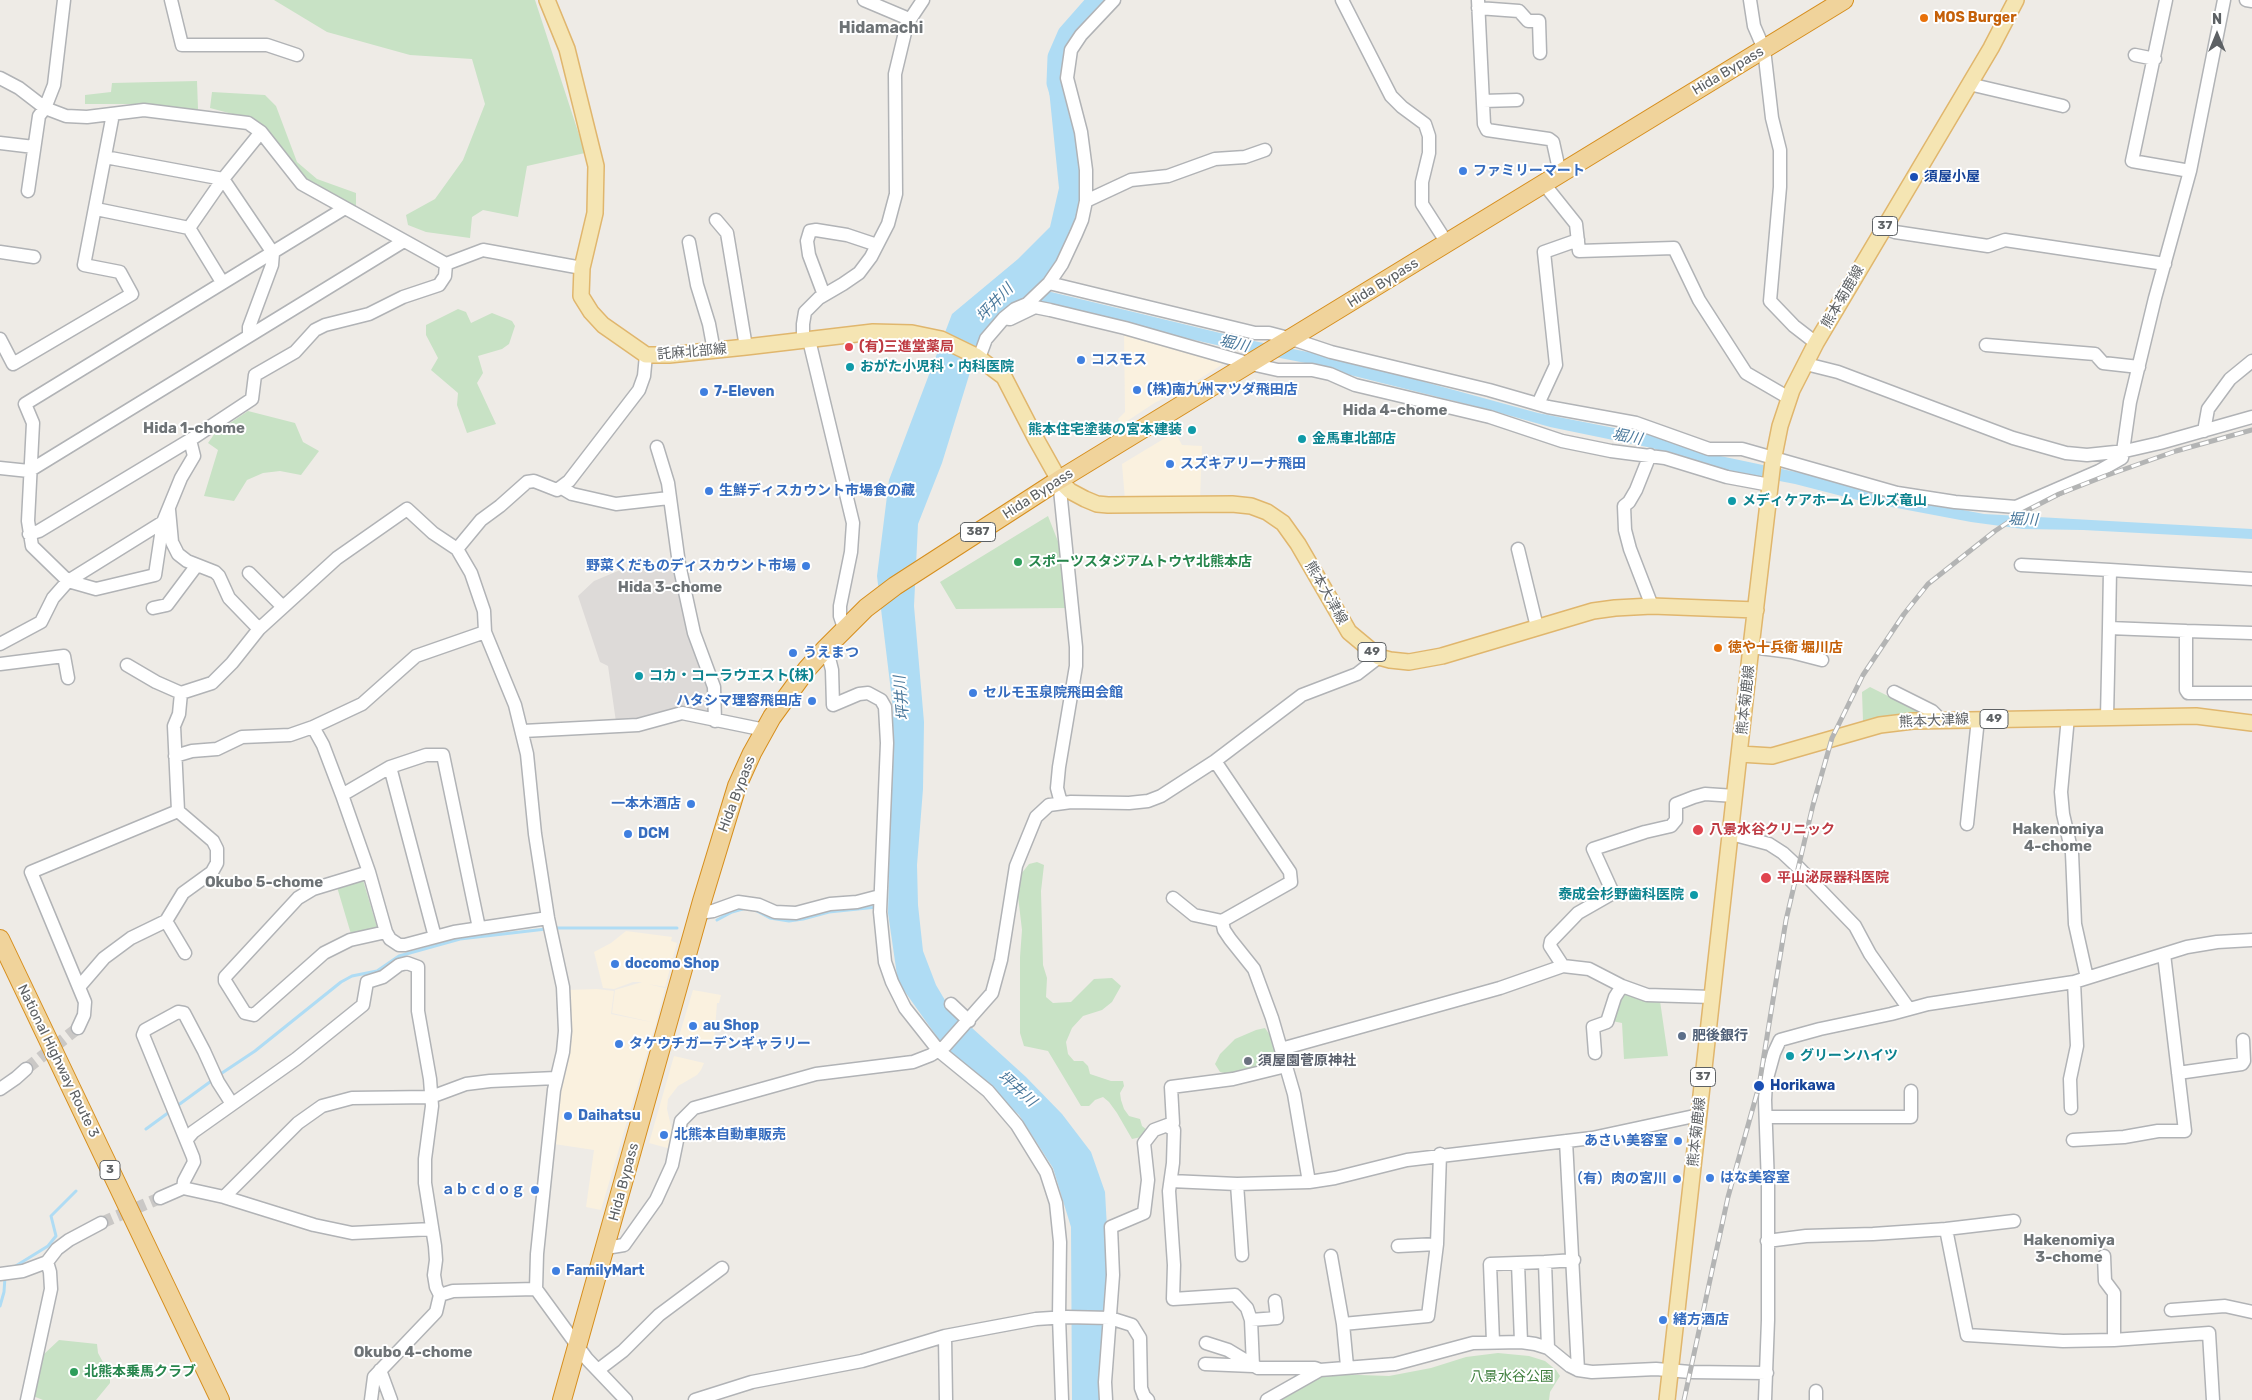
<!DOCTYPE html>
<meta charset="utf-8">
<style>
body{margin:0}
#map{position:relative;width:2252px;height:1400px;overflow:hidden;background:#eeebe6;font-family:Rubik,sans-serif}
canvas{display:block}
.north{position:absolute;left:2192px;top:10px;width:50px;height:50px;-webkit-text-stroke:4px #fff;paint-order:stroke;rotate:0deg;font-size:14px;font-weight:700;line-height:20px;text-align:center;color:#5d6164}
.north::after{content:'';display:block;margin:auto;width:18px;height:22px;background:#5d6164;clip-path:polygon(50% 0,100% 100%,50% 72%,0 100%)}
</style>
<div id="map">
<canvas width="2252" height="1400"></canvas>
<div class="north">N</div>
</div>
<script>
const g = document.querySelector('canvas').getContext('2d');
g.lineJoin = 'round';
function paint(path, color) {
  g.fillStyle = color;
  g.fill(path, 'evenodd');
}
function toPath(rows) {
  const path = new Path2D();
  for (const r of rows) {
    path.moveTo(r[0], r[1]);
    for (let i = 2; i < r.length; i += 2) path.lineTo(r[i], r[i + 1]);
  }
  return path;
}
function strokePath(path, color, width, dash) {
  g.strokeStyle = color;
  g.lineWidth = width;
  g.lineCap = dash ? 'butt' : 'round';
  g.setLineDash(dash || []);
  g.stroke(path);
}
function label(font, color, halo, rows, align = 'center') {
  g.font = font + ' Rubik,"Noto Sans JP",sans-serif';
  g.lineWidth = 4;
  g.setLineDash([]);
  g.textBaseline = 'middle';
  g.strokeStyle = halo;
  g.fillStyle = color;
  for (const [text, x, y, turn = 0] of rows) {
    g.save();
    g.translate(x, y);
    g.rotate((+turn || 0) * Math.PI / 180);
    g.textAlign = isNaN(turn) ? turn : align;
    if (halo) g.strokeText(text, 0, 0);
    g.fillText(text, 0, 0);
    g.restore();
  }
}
paint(toPath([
 [1124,333,1139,337,1143,341,1175,346,1220,359,1223,364,1179,392,1156,402,1121,425,1118,419,1125,412],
 [1175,432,1182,445,1202,446,1200,500,1125,500,1122,464],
 [626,931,672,937,671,941,677,943,665,987,648,984,665,988,656,1023,612,1013,615,990,642,982,633,982,614,989,603,988,594,952,611,943],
 [597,989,614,991,611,1014,656,1023,601,1210,586,1207,594,1150,554,1144,568,990],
 [693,990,721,995,719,1003,717,1003,714,1042,679,1036],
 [674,1056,704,1063,701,1070,697,1075,678,1086,668,1099,667,1109,674,1139,671,1149,649,1143]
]), '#faf1df');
paint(toPath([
 [675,563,710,683,713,711,616,722,608,666,600,662,578,596,594,581,625,568]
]), '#dddad8');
paint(toPath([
 [274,0,535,0,585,153,527,166,518,217,483,210,472,217,470,238,426,232,408,225,406,215,435,199,463,160,485,104,472,59,410,55,327,32],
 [197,81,198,109,191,110,147,104,85,104,85,95,111,92,112,83],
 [212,92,265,95,276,106,297,162,317,179,356,193,356,207,311,184,288,163,265,126,244,117,210,108],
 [458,309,466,312,471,323,492,313,512,321,515,326,509,344,502,349,478,356,483,373,477,383,496,424,467,433,457,405,458,393,431,370,438,358,426,335,426,325],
 [248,411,295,423,303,442,319,451,301,475,280,471,263,473,247,480,234,501,204,496,218,450,208,443,215,433],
 [1048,516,1059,544,1067,608,956,609,940,582],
 [1870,687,1928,716,1863,721,1862,692],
 [1037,862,1044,865,1041,891,1043,965,1047,978,1046,997,1053,1003,1071,1002,1094,979,1112,978,1121,986,1112,1002,1102,1010,1083,1016,1072,1028,1066,1042,1068,1054,1074,1061,1083,1061,1088,1066,1090,1074,1111,1081,1123,1081,1124,1086,1120,1093,1121,1100,1124,1109,1129,1116,1140,1119,1142,1126,1147,1130,1141,1137,1132,1139,1117,1113,1109,1102,1103,1097,1095,1100,1089,1106,1081,1106,1048,1051,1024,1046,1020,1033,1020,957,1022,930,1017,888,1021,874,1029,864],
 [363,880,377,927,351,934,337,887],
 [1626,991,1660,1001,1668,1056,1624,1059,1622,1023,1612,1021,1618,1000],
 [1265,1028,1272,1038,1277,1064,1233,1075,1220,1072,1215,1064,1220,1054,1235,1039,1256,1030],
 [59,1340,97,1344,98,1353,110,1375,110,1383,96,1400,43,1400,33,1396,43,1355],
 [1498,1353,1529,1356,1545,1361,1556,1370,1560,1376,1550,1392,1549,1400,1277,1400,1314,1379,1330,1374,1389,1376,1431,1368,1466,1357]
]), '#c8e2c5');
paint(toPath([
 [1062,66,1069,115,1076,135,1082,165,1081,201,1076,222,1047,291,1249,340,1337,358,1538,413,1660,437,1692,450,1810,475,1900,498,1984,514,2252,529,2252,539,2083,530,2023,529,1971,522,1865,502,1795,484,1723,470,1652,448,1550,427,1490,410,1346,374,1316,365,1239,350,1024,302,980,340,942,463,918,524,914,606,924,722,923,789,917,865,918,905,923,951,936,985,949,1007,1026,1077,1062,1114,1091,1152,1105,1192,1108,1246,1102,1400,1072,1400,1071,1227,1053,1168,1019,1115,947,1051,898,982,888,913,893,708,877,576,889,480,952,314,1018,259,1050,227,1059,188,1047,70]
]), '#afdcf4');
strokePath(toPath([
 [757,911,770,918,789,921,803,919,829,912,877,907],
 [717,920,732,912,746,908],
 [552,928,677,928],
 [219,1075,255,1051,341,982,352,976,377,971,399,956,460,939,546,929],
 [177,1106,214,1079],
 [146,1129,172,1110],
 [14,1267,48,1246,56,1236,51,1216,76,1191],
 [0,1306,4,1292,5,1277]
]), '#afdcf4', 3);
strokePath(toPath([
 [1059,93,1056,83,1057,57,1067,34,1097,0]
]), '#afdcf4', 19);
strokePath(toPath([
 [26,1069,78,1028],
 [101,1223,160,1198]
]), '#cac8c6', 12, [12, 6]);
const minor = toPath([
 [171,0,182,45,267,45,297,55],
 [864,0,909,19],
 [1342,0,1391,96,1402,107,1425,124,1429,136,1429,153,1422,182,1422,204,1447,243],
 [1478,0,1484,124,1487,130,1549,139,1553,142,1560,174],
 [1750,0,1754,26,1764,49,1772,118,1780,150,1780,187,1770,301,1794,326,1816,343],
 [2166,0,2132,161,2190,171],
 [2246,0,2252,1],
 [1478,8,1519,11,1528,21,1539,21,1540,53],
 [2135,55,2155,59],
 [0,78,19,88,45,108,66,116,87,117,144,110,248,123,261,132,302,184,446,264],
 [1969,84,2063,106],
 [1483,101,1517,100],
 [0,143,34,147],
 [105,157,223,179,273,253,272,265,249,327,249,335],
 [1544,184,1576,224,1579,251,1674,248,1699,300,1746,373,1789,398],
 [28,191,39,116,45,108,54,85,64,0],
 [1086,201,1086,170,1081,132,1067,78,1071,50,1081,35,1114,0],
 [96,209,189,228,222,282],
 [716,220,727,233,746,347],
 [189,228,223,179,261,132],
 [1884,228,1895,232,1988,246,2005,240,2165,264],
 [689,242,697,285,709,324,714,351],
 [0,252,34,257],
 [446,264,483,250,582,268],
 [1049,283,1255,333,1269,333,1292,339,1331,352,1489,390,1548,407,1636,423,1709,449,1742,449,1897,493,1955,502,2016,507,2099,471,2122,458,2130,402,2155,298,2190,171,2224,0],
 [824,295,809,255,807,241,810,231,816,230,847,235,877,245],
 [1004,318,1010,319,1035,307,1050,310,1125,328,1251,364,1278,370,1312,370,1330,374,1355,385,1490,417,1562,441,1611,451,1665,458,1727,477,1770,485],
 [0,339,13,364,132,294,120,272,84,265,113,114],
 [809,340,853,523,851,552,840,606,840,616,844,628],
 [803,341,803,324,805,312,819,298,843,284,859,273,871,257,888,224,896,194,895,74,907,24,923,0],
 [1986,345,2095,354,2103,363,2139,367],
 [979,358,986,339,1004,318,1015,309,1027,304,1049,283,1062,264,1076,234,1082,220,1086,201,1131,180,1168,176,1215,159,1245,157,1265,150],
 [1806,364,1838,372,2013,438,2066,453,2087,455,2125,451,2160,443,2252,417],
 [1538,404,1556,365,1544,252,1578,240],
 [2204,431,2208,409,2230,379,2252,361],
 [190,440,194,456,181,478,163,522,155,575,96,589,68,581,32,546,28,521,33,423,25,404,345,208],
 [657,447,668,483,679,564,694,633,714,687,715,721],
 [1650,455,1636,490,1629,502,1624,506,1625,530,1630,549,1652,606],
 [0,468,29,471,404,241],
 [1059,480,1076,647,1076,666,1059,767,1057,788,1061,803],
 [562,488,572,494,616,504,669,498],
 [169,510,172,542,178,554,187,561,215,572,219,576,229,598,259,629],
 [29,534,39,531,190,440,252,399,255,375,295,352,315,330,325,325,369,314,403,297,439,285,445,276,446,264],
 [457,549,481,520,500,506,527,482,534,481,557,490,569,481,639,390,644,376,646,355],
 [1518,549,1537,627],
 [2021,565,2110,570,2109,628,2186,631,2186,690,2188,693,2252,693],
 [2110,570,2252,579],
 [249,573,283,607],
 [153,608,167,605,197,565],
 [2186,631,2252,633],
 [0,644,41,622,53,598,68,581,163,522],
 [1751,647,1791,652,1822,660],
 [822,652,830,662,832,670,833,705,859,694,868,693,881,700,885,707,887,743,880,912,885,962,892,982,905,1008,939,1051,988,1091,1017,1125,1046,1172,1056,1203,1060,1242,1059,1317,1062,1400],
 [0,664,64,656,68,678],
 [127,665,156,682,181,693],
 [1894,692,1932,711,1941,720],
 [2068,717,2061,792,2063,814,2072,853,2075,924,2087,978],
 [2107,717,2109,628],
 [313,727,323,745,342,795,369,872,386,932,390,939,399,945,405,945,454,932,548,918],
 [523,731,638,725,682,713,765,730],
 [175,756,192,751,217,749,242,737,290,735,313,727,362,704,416,656,485,632],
 [390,767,435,937],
 [342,795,390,767,426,755,443,755,479,928],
 [1967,824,1978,719],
 [1731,834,1769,844,1783,853,1799,868,1855,926,1870,954,1909,1009],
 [369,872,313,889,298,898,225,977,225,981,245,1013,254,1015,324,953,350,940,386,932],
 [1173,898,1194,915,1222,921,1291,882,1290,872,1215,761],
 [699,913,713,911,738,902,759,905,775,912,796,913,830,904,857,902,880,896],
 [166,921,185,953],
 [1222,921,1224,930,1230,939,1254,969,1272,1018,1294,1094,1309,1182],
 [1563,966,1550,946,1551,941,1578,913,1613,893,1593,849,1645,832,1671,826,1676,820,1676,804,1694,797,1705,794,1735,796],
 [79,987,104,958,131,938,166,921,183,893,212,872,217,863,217,849,213,841,178,811,174,726,179,714,181,693,212,683,232,663,259,629,337,558,407,509,433,533,457,549,471,573,484,611,485,632,515,705,527,754,535,834,548,918,563,987,565,1031,563,1052,554,1090,537,1254,536,1289,587,1359,626,1400],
 [951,1004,969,1021],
 [78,1028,84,1015,85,1002,31,872,178,811],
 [1281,1049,1500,988,1563,966,1589,969,1622,986,1647,995,1712,997],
 [1595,1053,1593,1027,1607,1022,1615,997,1622,986],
 [2178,1073,2242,1064,2244,1061,2243,1040],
 [0,1089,16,1078,26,1069],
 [2071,1108,2070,1079,2077,1046,2074,982],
 [1766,1117,1911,1117,1911,1091],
 [1169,1127,1174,1130,1173,1163,1169,1191,1174,1265,1173,1299,1235,1295,1247,1308,1251,1320,1253,1366,1205,1364],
 [187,1139,193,1132,296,1059,363,1005,367,982,383,977,399,965,407,963,418,967,418,1011,430,1079,432,1106,425,1159,425,1183,435,1246,436,1260,434,1275,436,1287,440,1295,436,1312,374,1377,371,1400],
 [2073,1140,2124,1137,2158,1131,2185,1131,2164,954],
 [1566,1141,1578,1370],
 [1171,1181,1237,1184,1309,1182,1335,1178,1407,1160,1592,1138,1699,1115],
 [1237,1184,1242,1255],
 [183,1188,224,1197,314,1225,352,1233,432,1229],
 [224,1197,298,1123,322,1106,352,1098,431,1097,466,1084,490,1081,556,1078],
 [160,1198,183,1188,184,1181,194,1162,193,1157,143,1035,145,1030,178,1012,184,1013,204,1051,218,1082,232,1104],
 [1946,1229,1967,1335,2063,1341,2114,1340,2114,1293,2105,1281,2104,1256],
 [1767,1241,1806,1236,1873,1234,1946,1229,2014,1221],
 [1437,1244,1440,1154],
 [606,1248,624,1245,656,1200,672,1165,681,1121,694,1108,816,1074,913,1062,931,1055,945,1046,992,993,1001,960,1016,866,1036,817,1049,805,1071,802,1129,803,1148,801,1161,796,1215,761,1302,695,1357,674,1379,657],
 [1331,1256,1343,1324,1347,1366],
 [1518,1263,1521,1342],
 [0,1274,23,1271,47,1262,57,1249,69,1240,101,1223],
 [440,1295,453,1291,536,1289],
 [2171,1310,2225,1306,2252,1312],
 [1251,1320,1277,1318,1275,1301],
 [1343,1324,1428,1316,1437,1244,1398,1246],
 [945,1336,946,1400],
 [2114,1340,2209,1333,2213,1400],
 [1493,1342,1490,1264,1545,1262],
 [1206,1343,1228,1350,1258,1368,1315,1368,1320,1370],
 [1548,1348,1545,1262,1574,1260],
 [380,1370,391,1400],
 [598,1370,623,1351,659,1315,722,1268],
 [27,1400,51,1289,50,1272,47,1262],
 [695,1400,752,1382,862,1361,945,1336,1036,1319,1067,1317,1110,1318,1132,1325,1140,1338,1141,1388,1144,1396,1148,1400],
 [1106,1400,1105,1382,1113,1275,1111,1227,1144,1213,1148,1180,1144,1143,1154,1130,1173,1123,1171,1087,1233,1079,1286,1066],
 [1267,1400,1320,1370,1395,1364,1473,1343,1521,1342,1535,1344,1548,1348,1570,1366,1578,1370,1592,1372,1656,1369,1690,1372,1767,1373],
 [1765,1400,1768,1320,1768,1185,1765,1100,1766,1082,1774,1053,1780,1040,1820,1029,1891,1014,1928,1004,2074,982,2187,947,2217,942,2252,940],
 [1816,1400,1816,1391]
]);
const major = toPath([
 [547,0,567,49,596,166,595,213,582,268,581,296,591,312,603,325,646,355,669,355,746,347,873,332,912,333,941,339,976,356,1004,377,1036,439,1059,480,1070,491,1085,499,1097,504,1108,505,1232,504,1251,506,1267,512,1283,523,1298,544,1349,632,1379,657,1390,660,1409,662,1442,656,1593,611,1615,608,1652,606,1756,610],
 [1740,754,1772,756,1880,725,1913,721,2196,716,2252,723],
 [1667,1400,1751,647,1773,461,1780,426,1792,390,1816,343,1991,48,2016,0]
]);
const highway = toPath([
 [0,939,220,1400],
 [562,1400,702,901,737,786,752,753,772,717,807,669,826,648,866,608,895,586,1059,480,1844,0]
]);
strokePath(minor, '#b1b3b6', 15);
strokePath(major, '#e0b66d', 18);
strokePath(highway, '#d68e1d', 20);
strokePath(minor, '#fff', 12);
strokePath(major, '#f5e5b3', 15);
strokePath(highway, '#f0d39b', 18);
const rail = toPath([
 [1684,1400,1728,1197,1759,1086,1786,920,1813,805,1832,738,1863,675,1904,614,1928,584,1995,531,2022,513,2059,494,2105,476,2176,451,2252,430]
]);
strokePath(rail, '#b3b4b4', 5);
strokePath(rail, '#fff', 3, [9]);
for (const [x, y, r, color] of [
 [1924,18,5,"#e8710a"],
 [1463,171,5,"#3f7fe0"],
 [1914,177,5,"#1a4fb4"],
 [849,347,5,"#e0444e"],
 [1081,360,5,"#3f7fe0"],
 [850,367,5,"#0f9aa8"],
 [1137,390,5,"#3f7fe0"],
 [704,392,5,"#3f7fe0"],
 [1192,430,5,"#0f9aa8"],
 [1302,439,5,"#0f9aa8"],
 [1170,464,5,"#3f7fe0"],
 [709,491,5,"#3f7fe0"],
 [1732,501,5,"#0f9aa8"],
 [1018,562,5,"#2e9e5b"],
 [806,566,5,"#3f7fe0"],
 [1718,648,5,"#e8710a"],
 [793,653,5,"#3f7fe0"],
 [639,676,5,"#0f9aa8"],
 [973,693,5,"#3f7fe0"],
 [812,701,5,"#3f7fe0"],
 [691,804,5,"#3f7fe0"],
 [1698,830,6,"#e0444e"],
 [628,834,5,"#3f7fe0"],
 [1766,878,6,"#e0444e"],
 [1694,895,5,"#0f9aa8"],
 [615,964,5,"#3f7fe0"],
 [693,1026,5,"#3f7fe0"],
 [1682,1036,5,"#5c6f8a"],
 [619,1044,5,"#3f7fe0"],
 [1790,1056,5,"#0f9aa8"],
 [1248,1061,5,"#6b7280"],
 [1759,1086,6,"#1a4fb4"],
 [568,1116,5,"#3f7fe0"],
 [664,1135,5,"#3f7fe0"],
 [1678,1141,5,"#3f7fe0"],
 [1710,1178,5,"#3f7fe0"],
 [1677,1179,5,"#3f7fe0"],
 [535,1190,5,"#3f7fe0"],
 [556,1271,5,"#3f7fe0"],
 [1663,1320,5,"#3f7fe0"],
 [74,1372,5,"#2e9e5b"]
]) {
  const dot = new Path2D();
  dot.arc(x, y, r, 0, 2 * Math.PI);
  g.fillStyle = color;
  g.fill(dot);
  strokePath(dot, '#fff', 2);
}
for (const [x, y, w] of [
 [1885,226,25],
 [978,532,35],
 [1372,652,28],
 [1994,719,28],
 [1703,1077,25],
 [110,1170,20]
]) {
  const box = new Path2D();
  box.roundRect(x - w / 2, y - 9.5, w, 19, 4);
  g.fillStyle = '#fff';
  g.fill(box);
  strokePath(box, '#5d6164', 1);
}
label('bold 12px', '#5d6164', null, [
 ["37",1885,226],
 ["387",978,532],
 ["49",1372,652],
 ["49",1994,719],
 ["37",1703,1077],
 ["3",110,1170]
]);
label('bold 14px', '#c56008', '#fff', [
 ["MOS Burger",1934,18],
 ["徳や十兵衛 堀川店",1728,648]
], 'left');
label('14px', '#5d6164', '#fff', [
 ["Hida Bypass",1728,71,-31],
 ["Hida Bypass",1383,283,-32],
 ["熊本菊鹿線",1843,297,-60],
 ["託麻北部線",692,352,-5],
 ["Hida Bypass",1038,494,-33],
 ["熊本大津線",1326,593,60],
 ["熊本菊鹿線",1746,700,-84],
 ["熊本大津線",1934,721,-3],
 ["Hida Bypass",737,794,-69],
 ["National Highway Route 3",58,1061,64],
 ["熊本菊鹿線",1697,1132,-84],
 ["Hida Bypass",624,1182,-75]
]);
label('bold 14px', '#366cbe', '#fff', [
 ["ファミリーマート",1473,171],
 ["コスモス",1091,360],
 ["(株)南九州マツダ飛田店",1147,390],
 ["7-Eleven",714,392],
 ["スズキアリーナ飛田",1180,464],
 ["生鮮ディスカウント市場食の藏",719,491],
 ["野菜くだものディスカウント市場",796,566,"right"],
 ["うえまつ",803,653],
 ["セルモ玉泉院飛田会館",983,693],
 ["ハタシマ理容飛田店",802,701,"right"],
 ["一本木酒店",681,804,"right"],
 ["DCM",638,834],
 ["docomo Shop",625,964],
 ["au Shop",703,1026],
 ["タケウチガーデンギャラリー",629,1044],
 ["Daihatsu",578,1116],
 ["北熊本自動車販売",674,1135],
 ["あさい美容室",1668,1141,"right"],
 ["はな美容室",1720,1178],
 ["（有）肉の宮川",1667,1179,"right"],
 ["ａｂｃｄｏｇ",525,1190,"right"],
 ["FamilyMart",566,1271],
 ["緒方酒店",1673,1320]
], 'left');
label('bold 14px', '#164399', '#fff', [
 ["須屋小屋",1924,177],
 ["Horikawa",1770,1086]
], 'left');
label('bold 14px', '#be3a42', '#fff', [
 ["(有)三進堂薬局",859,347],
 ["八景水谷クリニック",1709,830],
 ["平山泌尿器科医院",1777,878]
], 'left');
label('bold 14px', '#0d838f', '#fff', [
 ["おがた小児科・内科医院",860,367],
 ["熊本住宅塗装の宮本建装",1182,430,"right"],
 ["金馬車北部店",1312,439],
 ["メディケアホーム ヒルズ竜山",1742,501],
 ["コカ・コーラウエスト(株)",649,676],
 ["泰成会杉野歯科医院",1684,895,"right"],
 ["グリーンハイツ",1800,1056]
], 'left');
label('bold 14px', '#27864d', '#fff', [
 ["スポーツスタジアムトウヤ北熊本店",1028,562],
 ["北熊本乗馬クラブ",84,1372]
], 'left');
label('bold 14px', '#4e5e75', '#fff', [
 ["肥後銀行",1692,1036]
], 'left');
label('bold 14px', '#5b616d', '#fff', [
 ["須屋園菅原神社",1258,1061]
], 'left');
label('14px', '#428040', '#fff', [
 ["八景水谷公園",1512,1377]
]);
label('italic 15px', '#4b799c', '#fff', [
 ["坪井川",995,303,-46],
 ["堀川",1234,344,13],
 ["堀川",1627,437,11],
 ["堀川",2023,520,2],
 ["坪井川",902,698,-95],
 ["坪井川",1017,1089,41]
]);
label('bold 15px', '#6e7376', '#fff', [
 ["Hida 4-chome",1395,411],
 ["Hida 1-chome",194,429],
 ["Hida 3-chome",670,588],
 ["Hakenomiya",2058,830],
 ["4-chome",2058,847],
 ["Okubo 5-chome",264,883],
 ["Hakenomiya",2069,1241],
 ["3-chome",2069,1258],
 ["Okubo 4-chome",413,1353]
]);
label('bold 16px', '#6e7376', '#fff', [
 ["Hidamachi",881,28]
]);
</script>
